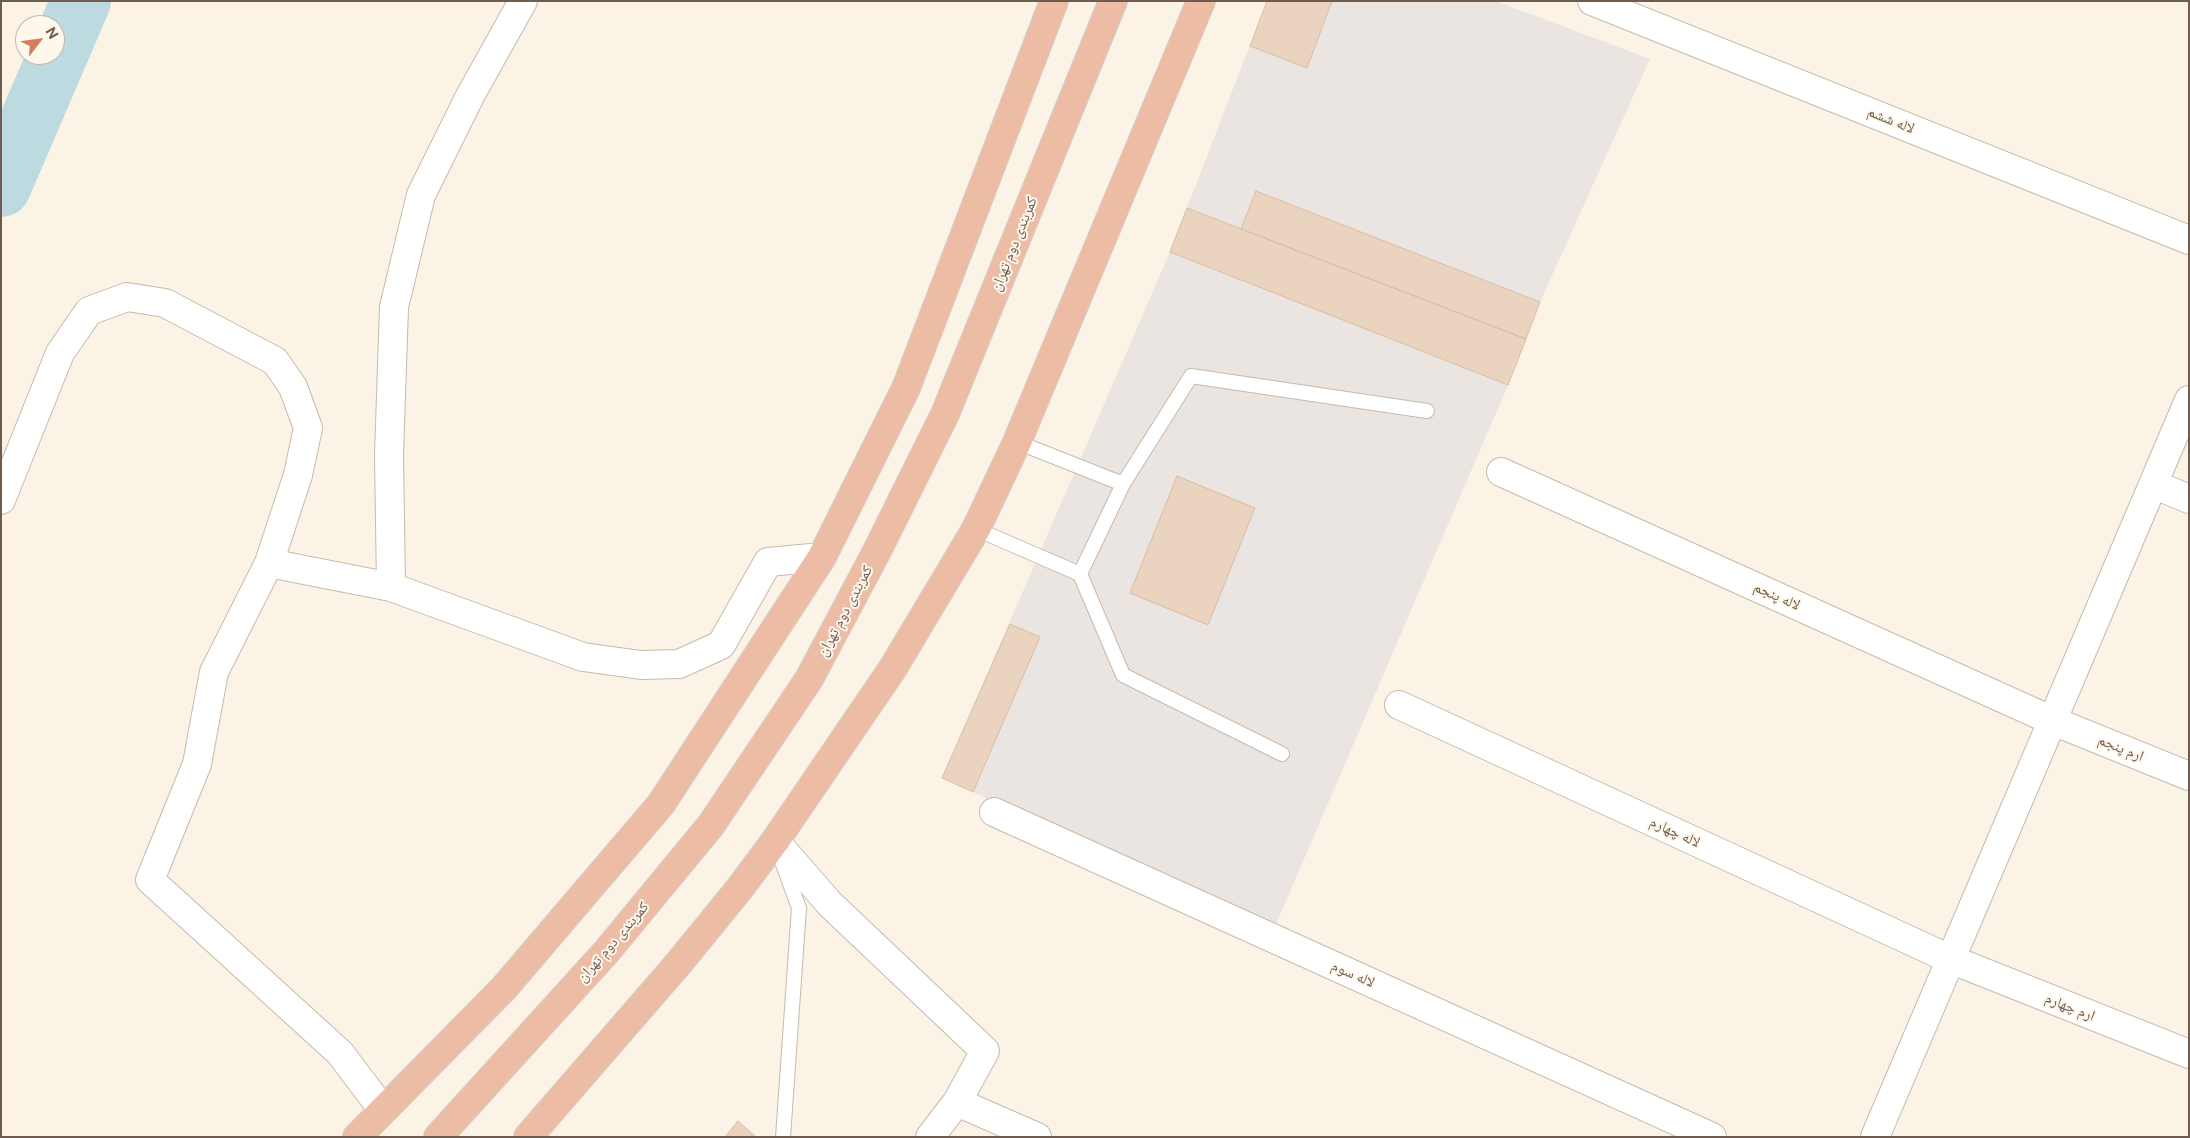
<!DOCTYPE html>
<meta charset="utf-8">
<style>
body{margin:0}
#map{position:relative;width:2190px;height:1138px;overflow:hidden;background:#faf3e6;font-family:"Public Sans",sans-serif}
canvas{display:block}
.frame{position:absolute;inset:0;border:2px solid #705c4e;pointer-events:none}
.north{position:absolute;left:15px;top:15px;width:50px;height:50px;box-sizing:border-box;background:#fdf7ec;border:1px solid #c5b9ad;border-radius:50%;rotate:60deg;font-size:14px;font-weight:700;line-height:20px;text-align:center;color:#705c4e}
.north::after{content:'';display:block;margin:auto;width:18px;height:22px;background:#d57d5a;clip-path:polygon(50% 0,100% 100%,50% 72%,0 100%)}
</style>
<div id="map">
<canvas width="2190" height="1138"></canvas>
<div class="frame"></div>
<div class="north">N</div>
</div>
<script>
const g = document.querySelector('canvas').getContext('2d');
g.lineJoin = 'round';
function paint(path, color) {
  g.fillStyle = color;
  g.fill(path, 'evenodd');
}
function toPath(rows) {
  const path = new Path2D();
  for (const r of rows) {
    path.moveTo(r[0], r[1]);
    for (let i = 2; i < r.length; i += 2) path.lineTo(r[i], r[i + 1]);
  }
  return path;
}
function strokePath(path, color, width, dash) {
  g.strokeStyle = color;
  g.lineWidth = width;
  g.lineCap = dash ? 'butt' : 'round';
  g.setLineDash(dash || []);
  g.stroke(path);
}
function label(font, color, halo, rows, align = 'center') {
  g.font = font + ' "Public Sans","Noto Naskh Arabic",sans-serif';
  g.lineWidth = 4;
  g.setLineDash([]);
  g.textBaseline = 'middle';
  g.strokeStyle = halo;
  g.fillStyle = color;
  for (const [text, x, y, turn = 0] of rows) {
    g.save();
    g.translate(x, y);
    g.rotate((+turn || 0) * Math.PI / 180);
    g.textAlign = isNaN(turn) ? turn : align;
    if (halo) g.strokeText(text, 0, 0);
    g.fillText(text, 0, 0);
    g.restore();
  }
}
paint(toPath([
 [1267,1,1496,1,1650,59,1540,302,1508,385,1274,929,942,778,1170,252]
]), '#eae5e0');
strokePath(toPath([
 [1,187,81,1]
]), '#bddae1', 60);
const building = toPath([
 [1267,1,1332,1,1307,68,1250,46,1267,1],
 [1256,191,1540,302,1526,339,1241,229,1256,191],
 [1187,208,1526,339,1508,385,1170,252,1187,208],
 [1177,476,1255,508,1208,625,1130,593,1177,476],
 [1010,624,1040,637,973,792,942,778,1010,624],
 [738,1121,756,1137,725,1137,738,1121]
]);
paint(building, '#ead3bf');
strokePath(building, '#dcbda4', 1);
const lane = toPath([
 [1017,442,1123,484],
 [976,529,1080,574],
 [1282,754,1123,675,1080,574,1123,484,1191,376,1427,411],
 [781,859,799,908,783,1137]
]);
const street = toPath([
 [1592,1,2189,240],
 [1501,472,2053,721,2189,776],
 [2153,484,2189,499],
 [1,500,60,353,89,311,127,297,165,303,275,361,293,387,308,428,298,475,269,563,214,672,197,764,150,880,340,1053,383,1110],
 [269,563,391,587,583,657,641,665,679,664,721,645,768,562,822,557],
 [391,587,389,455,394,307,421,195,470,96,523,1],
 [1399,705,1950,959,2189,1054],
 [994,812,1712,1137],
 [775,841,830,904,985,1051,957,1102,930,1137],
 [957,1102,1037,1137],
 [1875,1137,2189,400]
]);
const highway = toPath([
 [357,1137,504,988,661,804,822,557,906,388,1054,1],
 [438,1137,607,951,711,825,809,679,877,551,945,414,1113,1],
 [528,1137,678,964,740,888,775,841,893,668,976,529,1017,442,1201,1]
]);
strokePath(lane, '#c7baac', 16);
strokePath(street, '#c7baac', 30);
strokePath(highway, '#d7d1cd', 30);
strokePath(lane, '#fff', 14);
strokePath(street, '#fff', 28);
strokePath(highway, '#edbca4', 28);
label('15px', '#705c4e', '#fdf7ec', [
 ["لاله ششم",1891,120,22],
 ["کمربندی دوم تهران",1014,244,-68],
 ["لاله پنجم",1777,596,24],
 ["کمربندی دوم تهران",845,611,-62],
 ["ارم پنجم",2121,748,22],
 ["لاله چهارم",1675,832,25],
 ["کمربندی دوم تهران",613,942,-49],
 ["لاله سوم",1353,974,24],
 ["ارم چهارم",2070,1007,22]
]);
</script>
